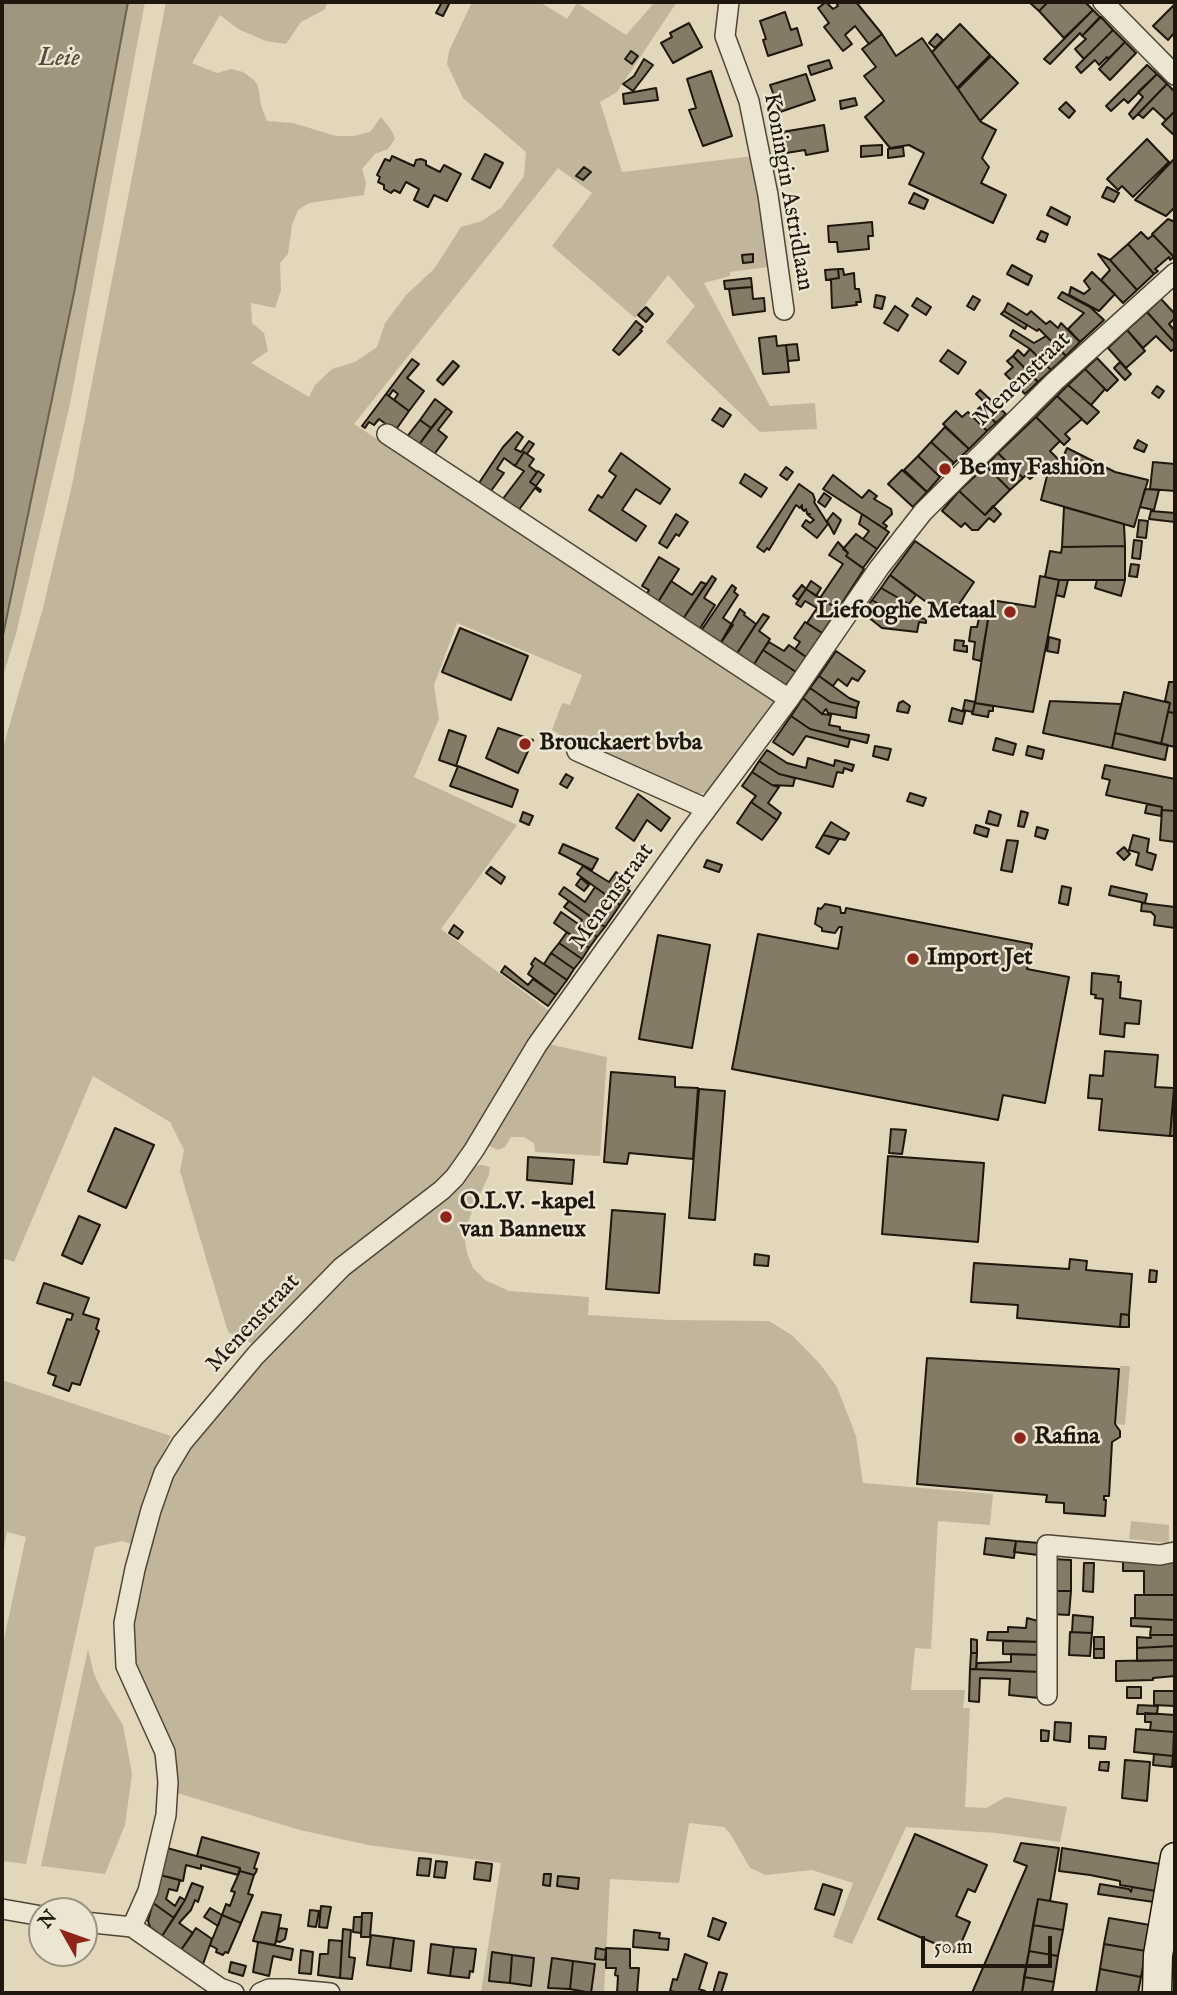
<!DOCTYPE html>
<style>
body{margin:0}
#map{position:relative;width:1177px;height:1995px;overflow:hidden;background:#e2d7ba;font-family:"IM FELL English",serif}
canvas{display:block}
.frame{position:absolute;inset:0;border:4px solid #1f160c;pointer-events:none}
.north{position:absolute;left:28px;top:1897px;width:70px;height:70px;box-sizing:border-box;background:#ece5d2;border:2px solid #9a9283;border-radius:50%;rotate:310deg;font-size:19px;font-weight:700;line-height:28px;text-align:center;color:#1f160c}
.north::after{content:'';display:block;margin:auto;width:24px;height:32px;background:#8f2418;clip-path:polygon(50% 0,100% 100%,50% 72%,0 100%)}
.scale{position:absolute;left:921px;top:1936px;width:131px;height:32px;box-sizing:border-box;border:4px solid #1f160c;border-top:0;padding-left:9px;font-size:21px;line-height:24px;white-space:nowrap;color:#1f160c;-webkit-text-stroke:5px #ece5d2;paint-order:stroke}
</style>
<div id="map">
<canvas width="1177" height="1995"></canvas>
<div class="frame"></div>
<div class="north">N</div>
<div class="scale">50 m</div>
</div>
<script>
const g = document.querySelector('canvas').getContext('2d');
g.lineJoin = 'round';
function paint(path, color) {
  g.fillStyle = color;
  g.fill(path, 'evenodd');
}
function toPath(rows) {
  const path = new Path2D();
  for (const r of rows) {
    path.moveTo(r[0], r[1]);
    for (let i = 2; i < r.length; i += 2) path.lineTo(r[i], r[i + 1]);
  }
  return path;
}
function strokePath(path, color, width, dash) {
  g.strokeStyle = color;
  g.lineWidth = width;
  g.lineCap = dash ? 'butt' : 'round';
  g.setLineDash(dash || []);
  g.stroke(path);
}
function label(font, color, halo, rows, align = 'center') {
  g.font = font + ' "IM FELL English",serif';
  g.lineWidth = 5;
  g.setLineDash([]);
  g.textBaseline = 'middle';
  g.strokeStyle = halo;
  g.fillStyle = color;
  for (const [text, x, y, turn = 0] of rows) {
    g.save();
    g.translate(x, y);
    g.rotate((+turn || 0) * Math.PI / 180);
    g.textAlign = isNaN(turn) ? turn : align;
    if (halo) g.strokeText(text, 0, 0);
    g.fillText(text, 0, 0);
    g.restore();
  }
}
paint(toPath([
 [128,2,145,2,70,404,16,634,2,679,2,640,74,293],
 [166,2,328,2,324,10,301,22,286,44,266,41,238,29,220,15,192,63,217,73,231,69,243,72,254,80,258,86,261,105,267,121,293,123,336,136,354,136,370,132,381,117,392,131,395,139,388,149,375,154,362,169,366,183,364,195,309,203,298,210,292,225,288,254,280,263,281,290,275,308,251,303,252,323,264,333,268,351,251,363,309,397,315,385,332,369,355,362,377,347,385,323,406,295,434,269,461,227,482,221,501,208,524,176,526,152,463,98,447,64,449,51,472,2,540,2,567,19,577,3,626,35,655,2,677,2,617,92,600,102,622,172,753,156,768,267,730,272,730,276,704,283,770,406,815,403,817,429,760,432,666,342,695,306,668,275,635,318,552,246,592,193,558,168,354,424,773,697,775,704,710,792,691,795,573,743,552,730,562,703,570,705,582,675,457,623,434,685,439,719,414,777,517,825,441,929,552,1013,452,1169,255,1345,228,1332,180,1171,184,1150,170,1122,93,1076,14,1262,2,1258,2,751,43,608,72,485],
 [548,1044,607,1057,600,1156,535,1152,534,1143,524,1137,511,1137,505,1147,498,1150,485,1144],
 [482,1165,490,1167,489,1175,472,1211,464,1235,467,1253,473,1268,485,1280,509,1291,589,1297,588,1315,670,1320,769,1321,793,1336,820,1364,837,1387,856,1436,863,1483,993,1494,990,1525,938,1521,931,1649,915,1648,911,1690,965,1690,963,1708,970,1708,965,1807,986,1808,1006,1797,1067,1807,1060,1842,997,1833,906,1827,852,1944,833,1937,853,1883,812,1870,766,1875,750,1868,731,1835,724,1827,689,1823,679,1883,610,1879,604,1993,481,1993,501,1863,368,1845,300,1830,177,1793,173,1752,159,1715,138,1679,132,1654,131,1627,155,1514,181,1460,231,1393,342,1276,472,1166],
 [1120,1366,1130,1366,1125,1425,1115,1424],
 [2,1380,171,1436,146,1489,131,1544,122,1541,95,1547,26,1864,2,1861,2,1648,26,1537,7,1532,2,1559],
 [1131,1521,1169,1525,1169,1543,1129,1539],
 [88,1649,94,1674,101,1689,123,1725,132,1774,125,1825,105,1874,41,1866]
]), '#c1b69c');
const water = toPath([
 [2,2,128,2,74,293,2,640,2,2]
]);
paint(water, '#a0957f');
strokePath(water, '#6c6251', 2);
const building = toPath([
 [442,2,450,2,443,16,436,13,442,2],
 [826,2,833,9,838,6,836,2,856,2,882,34,869,44,855,26,845,35,852,44,843,51,824,27,829,23,818,8,826,2],
 [1029,2,1048,2,1039,11,1029,2],
 [1048,2,1085,2,1093,10,1064,38,1039,11,1048,2],
 [1173,6,1175,9,1175,32,1168,40,1153,26,1173,6],
 [1093,10,1100,17,1082,36,1080,33,1050,64,1044,59,1093,10],
 [785,12,791,30,797,28,802,45,768,56,763,40,766,39,760,21,785,12],
 [1101,17,1113,30,1084,59,1075,49,1086,39,1082,36,1101,17],
 [689,23,702,47,673,63,661,43,672,37,670,33,689,23],
 [960,24,990,55,957,88,932,52,960,24],
 [1113,30,1125,42,1108,59,1107,57,1099,65,1095,60,1081,73,1076,67,1113,30],
 [882,34,896,56,922,38,981,122,996,130,982,158,989,167,981,183,1006,195,993,223,909,184,924,153,909,145,890,148,865,117,884,101,864,76,876,67,862,49,882,34],
 [937,34,943,40,935,48,929,43,937,34],
 [1125,42,1136,53,1110,80,1099,69,1125,42],
 [631,51,638,56,632,64,625,59,631,51],
 [991,56,1018,83,980,121,958,89,991,56],
 [644,59,653,65,633,91,623,84,634,76,644,59],
 [829,60,832,68,811,75,808,66,829,60],
 [1147,65,1157,74,1128,103,1124,99,1111,111,1106,106,1147,65],
 [711,71,732,136,703,146,689,110,696,108,687,79,711,71],
 [806,74,815,100,780,112,770,85,806,74],
 [1157,74,1167,84,1133,119,1129,114,1143,97,1138,92,1157,74],
 [1167,84,1175,92,1175,111,1166,120,1153,108,1143,118,1138,114,1167,84],
 [656,88,658,100,624,104,623,94,656,88],
 [855,98,857,105,841,109,840,101,855,98],
 [1066,102,1075,111,1069,118,1059,109,1066,102],
 [1175,111,1175,136,1162,124,1175,111],
 [824,125,828,151,806,155,805,150,786,153,782,132,824,125],
 [1147,139,1169,162,1133,197,1122,186,1118,190,1107,179,1147,139],
 [882,145,882,155,861,157,861,146,882,145],
 [903,147,904,156,888,158,888,149,903,147],
 [485,154,503,163,490,188,472,179,485,154],
 [392,156,414,166,416,160,421,159,426,161,426,165,440,172,444,165,461,174,447,201,434,195,428,207,414,200,419,189,406,182,400,193,394,190,391,193,384,189,384,185,378,182,380,177,377,175,385,159,390,161,392,156],
 [1175,158,1175,207,1166,216,1135,200,1175,158],
 [584,167,591,172,583,180,576,176,584,167],
 [1107,187,1119,193,1114,202,1102,197,1107,187],
 [914,193,928,200,924,209,909,203,914,193],
 [1051,207,1070,217,1067,225,1047,215,1051,207],
 [1168,219,1175,222,1174,257,1152,234,1168,219],
 [872,222,873,236,868,236,869,249,838,252,837,242,829,242,828,226,872,222],
 [1041,231,1048,234,1045,242,1037,239,1041,231],
 [1141,232,1148,239,1153,235,1174,257,1170,260,1169,257,1155,269,1158,271,1154,274,1128,244,1141,232],
 [1128,244,1154,274,1137,290,1110,260,1128,244],
 [753,254,753,262,743,263,742,255,753,254],
 [1098,254,1110,260,1137,290,1123,303,1101,280,1110,270,1098,254],
 [1012,265,1032,276,1028,285,1007,274,1012,265],
 [838,269,839,278,826,280,825,270,838,269],
 [838,269,843,269,844,275,854,273,855,289,859,289,861,302,856,302,857,305,832,308,831,280,826,280,839,278,838,269],
 [1092,272,1115,294,1099,311,1069,295,1071,287,1084,294,1090,289,1084,281,1092,272],
 [751,278,752,287,725,289,724,281,751,278],
 [752,287,753,299,764,298,765,311,733,315,729,289,752,287],
 [1062,292,1090,307,1104,320,1080,342,1068,329,1084,313,1058,298,1062,292],
 [876,295,885,297,882,309,874,307,876,295],
 [973,296,980,300,974,310,967,306,973,296],
 [917,298,931,307,926,315,912,306,917,298],
 [1161,299,1175,314,1175,318,1169,324,1175,331,1175,343,1147,312,1161,299],
 [1008,303,1027,315,1031,311,1046,324,1050,321,1058,328,1061,323,1080,342,1066,356,1039,329,1037,331,1004,311,1008,303],
 [895,306,908,315,898,331,884,323,895,306],
 [646,307,653,314,646,322,638,315,646,307],
 [1004,311,1027,325,1025,329,1001,314,1004,311],
 [1147,312,1175,343,1175,348,1171,351,1156,336,1143,348,1127,330,1147,312],
 [636,321,643,327,640,330,642,331,619,355,613,350,636,321],
 [1013,330,1034,343,1046,336,1066,356,1051,370,1030,349,1010,336,1013,330],
 [1127,330,1145,351,1126,368,1108,348,1127,330],
 [776,336,777,346,786,345,789,372,763,374,759,338,776,336],
 [797,344,799,360,788,361,786,345,797,344],
 [1030,349,1051,370,1038,382,1013,356,1018,350,1024,356,1030,349],
 [948,350,966,362,958,374,940,361,948,350],
 [1013,356,1038,382,1025,394,1005,374,1013,367,1007,361,1013,356],
 [1097,358,1118,380,1107,391,1085,369,1097,358],
 [412,359,419,364,407,378,424,391,409,411,394,400,398,394,393,390,389,396,386,394,412,359],
 [453,361,459,366,443,385,437,380,453,361],
 [1120,362,1131,374,1125,380,1114,368,1120,362],
 [1085,369,1105,389,1091,405,1068,385,1085,369],
 [1068,385,1099,412,1087,424,1057,396,1068,385],
 [1157,386,1164,391,1159,398,1152,393,1157,386],
 [980,390,1006,414,996,423,980,407,985,403,976,394,980,390],
 [386,394,409,411,395,431,379,419,374,425,369,422,365,428,362,426,386,394],
 [1057,396,1082,419,1065,434,1070,439,1064,445,1036,417,1057,396],
 [435,399,447,408,431,428,420,420,435,399],
 [980,407,996,423,987,431,972,415,980,407],
 [447,408,452,412,438,430,447,437,433,456,418,446,447,408],
 [720,408,731,415,723,427,712,420,720,408],
 [956,411,962,417,968,412,987,431,969,449,943,424,956,411],
 [1036,417,1060,441,1050,451,1061,462,1067,448,1115,472,1148,480,1134,527,1041,500,1047,476,1041,470,1030,479,1026,475,1023,478,998,453,1036,417],
 [420,420,431,428,418,446,406,438,420,420],
 [945,427,969,449,954,463,931,442,945,427],
 [517,432,523,437,515,449,521,452,529,441,534,444,527,454,524,452,515,466,504,458,497,469,504,473,491,491,479,483,503,447,517,432],
 [1138,440,1147,445,1144,452,1134,448,1138,440],
 [931,442,954,463,940,477,918,456,931,442],
 [524,452,534,459,529,466,537,472,530,482,541,490,540,492,535,488,518,511,502,500,524,471,515,466,524,452],
 [621,453,670,489,660,504,636,489,622,510,646,526,636,541,589,510,598,495,602,498,616,476,609,471,621,453],
 [998,453,1023,478,1010,490,986,466,998,453],
 [918,456,940,477,927,492,904,470,918,456],
 [1153,462,1175,464,1175,491,1150,489,1153,462],
 [986,466,1010,490,985,515,959,491,986,466],
 [786,467,793,472,787,480,780,475,786,467],
 [902,470,927,492,913,507,888,484,902,470],
 [538,471,544,475,536,486,530,482,538,471],
 [745,474,767,488,761,497,740,483,745,474],
 [833,475,862,498,869,490,877,496,874,499,891,509,892,514,883,523,887,526,885,529,823,489,833,475],
 [799,484,813,494,815,500,814,502,828,524,817,538,802,526,806,520,810,523,814,520,808,515,810,514,807,514,806,509,804,511,802,509,802,505,800,508,796,505,769,550,767,548,764,552,757,547,799,484],
 [1145,489,1159,490,1154,510,1140,507,1145,489],
 [959,491,985,515,993,506,1001,514,994,522,989,518,978,530,972,530,965,523,961,527,942,511,959,491],
 [824,493,831,498,825,507,818,502,824,493],
 [1064,507,1124,524,1125,546,1062,547,1064,507],
 [1151,511,1175,513,1175,522,1149,519,1151,511],
 [833,513,841,520,834,534,827,521,833,513],
 [676,514,688,522,679,536,676,534,667,548,659,543,676,514],
 [862,514,889,532,877,549,863,539,869,531,859,524,862,514],
 [1139,520,1148,521,1146,538,1137,537,1139,520],
 [856,534,877,549,863,568,846,556,848,553,843,549,856,534],
 [1134,540,1142,541,1140,559,1132,558,1134,540],
 [915,541,974,582,949,619,890,575,915,541],
 [838,542,848,553,846,556,864,569,838,609,820,598,843,564,829,555,838,542],
 [1125,546,1125,580,1059,580,1045,577,1050,551,1061,553,1062,547,1125,546],
 [659,557,679,569,658,602,646,595,649,590,642,586,659,557],
 [1131,564,1139,565,1137,577,1129,576,1131,564],
 [890,575,916,595,909,604,881,588,890,575],
 [712,576,716,579,704,598,715,605,699,630,683,619,712,576],
 [1040,576,1059,580,1033,712,975,703,991,600,1035,607,1040,576],
 [1059,580,1068,580,1064,597,1056,595,1059,580],
 [1097,580,1125,580,1121,596,1095,588,1097,580],
 [671,581,692,595,701,582,706,584,683,619,658,602,671,581],
 [811,581,821,588,816,596,806,589,811,581],
 [732,585,736,588,734,592,738,595,723,618,733,625,720,644,701,631,732,585],
 [802,585,806,589,798,600,793,596,802,585],
 [881,588,909,604,905,610,898,606,893,613,872,600,881,588],
 [806,589,838,609,822,633,807,623,817,608,805,601,801,607,796,604,806,589],
 [872,600,893,613,926,619,926,623,919,622,917,632,882,628,863,613,872,600],
 [740,609,745,613,744,615,756,624,736,655,720,644,740,609],
 [980,613,989,614,981,661,973,659,975,642,969,641,971,627,977,627,980,613],
 [763,614,769,617,759,631,770,639,753,666,736,655,763,614],
 [805,622,822,633,806,657,795,649,800,642,794,638,805,622],
 [460,628,528,656,511,700,442,672,460,628],
 [1049,637,1060,640,1058,653,1047,651,1049,637],
 [955,640,964,641,963,646,967,646,967,652,954,650,955,640],
 [769,642,784,651,789,645,806,657,796,672,763,650,769,642],
 [763,650,796,672,787,684,783,686,753,666,763,650],
 [836,651,865,671,858,681,852,678,847,686,838,679,833,686,819,676,836,651],
 [819,676,849,698,859,702,857,708,830,702,810,688,819,676],
 [1169,682,1175,682,1175,713,1168,712,1170,703,1165,701,1169,682],
 [810,688,830,702,857,708,856,718,828,713,826,709,822,714,803,698,810,688],
 [1124,692,1170,703,1161,744,1115,733,1124,692],
 [803,698,822,714,831,715,829,725,840,727,840,730,869,735,867,743,810,729,791,716,803,698],
 [965,700,975,702,973,712,963,710,965,700],
 [903,701,910,706,908,713,897,711,899,703,903,701],
 [1050,701,1121,704,1112,748,1043,733,1050,701],
 [975,703,993,706,993,711,989,711,988,717,972,714,975,703],
 [952,708,965,712,962,724,949,721,952,708],
 [1168,712,1175,713,1175,747,1161,744,1168,712],
 [791,716,810,729,850,739,848,747,806,736,793,755,773,742,791,716],
 [498,728,533,740,518,773,486,758,498,728],
 [449,730,466,736,456,766,439,760,449,730],
 [1115,733,1168,745,1165,760,1112,748,1115,733],
 [996,738,1016,744,1013,755,993,750,996,738],
 [875,746,891,749,888,760,873,756,875,746],
 [1028,746,1044,750,1042,759,1026,755,1028,746],
 [767,750,787,763,806,768,808,758,834,766,835,760,854,765,852,771,844,768,843,773,837,772,833,787,779,774,759,761,767,750],
 [759,761,779,774,795,778,793,786,772,785,752,772,759,761],
 [1105,765,1175,779,1175,811,1162,810,1162,807,1106,795,1110,780,1102,778,1105,765],
 [458,766,518,790,512,807,450,786,458,766],
 [752,772,772,785,779,787,768,803,781,813,777,820,751,802,756,796,742,786,752,772],
 [566,774,573,778,567,788,560,784,566,774],
 [910,793,926,798,923,806,907,801,910,793],
 [638,794,670,818,661,831,647,820,634,841,616,828,638,794],
 [751,802,777,820,762,840,737,823,751,802],
 [1147,804,1162,807,1161,816,1145,813,1147,804],
 [1162,810,1175,811,1175,842,1160,840,1162,810],
 [989,811,1001,815,998,826,986,823,989,811],
 [1021,811,1028,813,1024,827,1018,826,1021,811],
 [523,812,533,816,529,825,520,821,523,812],
 [831,822,849,833,845,840,823,835,831,822],
 [976,825,989,829,987,837,974,833,976,825],
 [1037,827,1048,830,1045,839,1035,836,1037,827],
 [823,835,839,839,829,854,816,847,823,835],
 [1133,835,1149,839,1147,852,1156,855,1152,870,1136,865,1139,853,1129,850,1133,835],
 [1007,840,1018,841,1012,872,1001,870,1007,840],
 [563,844,598,859,592,870,559,853,563,844],
 [1124,847,1130,854,1124,860,1117,853,1124,847],
 [707,860,722,865,719,872,704,867,707,860],
 [583,866,609,882,616,872,630,885,627,889,630,891,620,905,577,874,583,866],
 [491,867,505,877,501,884,486,873,491,867],
 [581,878,589,885,584,891,576,885,581,878],
 [1062,886,1071,888,1068,905,1059,903,1062,886],
 [1111,886,1147,894,1145,903,1109,895,1111,886],
 [564,887,585,902,595,887,620,905,605,927,559,894,564,887],
 [569,901,605,927,597,937,579,924,582,920,564,907,569,901],
 [1142,903,1175,907,1175,928,1154,925,1155,916,1151,912,1141,911,1142,903],
 [825,904,840,907,841,913,845,913,846,908,1032,944,1027,969,1069,977,1045,1103,1003,1095,998,1120,732,1069,758,934,838,949,842,927,839,927,835,933,822,931,822,928,815,924,818,908,821,909,825,904],
 [561,912,597,937,589,948,554,923,561,912],
 [454,925,463,932,458,939,449,933,454,925],
 [567,932,589,948,582,959,559,943,567,932],
 [658,935,710,945,692,1048,639,1039,658,935],
 [559,943,582,959,574,969,551,953,559,943],
 [551,953,574,969,567,980,544,964,551,953],
 [535,958,567,980,556,995,528,974,533,966,531,964,535,958],
 [505,966,528,985,533,979,556,995,548,1006,501,972,505,966],
 [1092,973,1119,976,1118,982,1121,982,1120,998,1141,1001,1139,1024,1125,1023,1124,1037,1100,1034,1103,999,1095,998,1096,995,1091,994,1092,973],
 [1105,1051,1158,1055,1155,1087,1174,1088,1170,1136,1099,1130,1102,1099,1088,1098,1090,1075,1103,1076,1105,1051],
 [611,1072,675,1077,675,1087,698,1088,693,1159,629,1153,627,1164,604,1162,611,1072],
 [1174,1088,1175,1116,1174,1136,1170,1136,1174,1088],
 [699,1089,725,1091,715,1220,689,1218,699,1089],
 [115,1128,154,1145,126,1208,88,1191,115,1128],
 [891,1129,906,1130,902,1154,889,1153,891,1129],
 [888,1156,984,1163,978,1242,882,1234,888,1156],
 [528,1157,574,1160,572,1184,527,1180,528,1157],
 [612,1210,665,1214,659,1293,606,1289,612,1210],
 [79,1216,100,1225,82,1264,62,1255,79,1216],
 [755,1254,769,1256,768,1266,754,1265,755,1254],
 [1070,1259,1087,1261,1086,1270,1132,1274,1129,1315,1121,1314,1120,1327,1017,1318,1018,1305,971,1302,974,1263,1069,1269,1070,1259],
 [1150,1270,1157,1271,1156,1282,1149,1282,1150,1270],
 [44,1283,89,1298,83,1314,99,1319,96,1329,99,1331,80,1385,72,1383,69,1391,53,1385,56,1376,48,1373,67,1319,71,1320,73,1314,37,1303,44,1283],
 [1121,1314,1129,1315,1129,1327,1120,1327,1121,1314],
 [927,1358,1119,1369,1115,1424,1120,1431,1120,1437,1112,1442,1109,1496,1104,1496,1104,1500,1106,1500,1105,1516,1064,1513,1064,1503,1046,1502,1047,1495,917,1484,927,1358],
 [986,1538,1016,1541,1014,1558,984,1554,986,1538],
 [1016,1541,1039,1543,1038,1555,1014,1552,1016,1541],
 [1053,1559,1071,1560,1071,1591,1052,1591,1053,1559],
 [1123,1561,1175,1561,1175,1595,1144,1595,1144,1571,1123,1571,1123,1561],
 [1084,1563,1094,1563,1093,1592,1083,1591,1084,1563],
 [1052,1591,1071,1591,1069,1615,1051,1614,1052,1591],
 [1135,1595,1175,1595,1175,1620,1135,1618,1135,1595],
 [1073,1615,1093,1617,1092,1633,1072,1632,1073,1615],
 [1027,1618,1038,1621,1041,1642,987,1640,988,1632,1008,1632,1008,1627,1026,1628,1027,1618],
 [1131,1618,1175,1620,1175,1635,1150,1635,1151,1627,1131,1626,1131,1618],
 [1070,1632,1092,1633,1090,1656,1069,1655,1070,1632],
 [1150,1635,1175,1635,1175,1646,1137,1648,1137,1637,1151,1638,1150,1635],
 [1094,1637,1104,1637,1104,1649,1094,1649,1094,1637],
 [971,1639,977,1640,977,1653,971,1653,971,1639],
 [1003,1641,1041,1642,1041,1655,1003,1654,1003,1641],
 [1175,1646,1175,1660,1137,1661,1137,1648,1175,1646],
 [1094,1649,1104,1649,1104,1658,1094,1658,1094,1649],
 [971,1653,977,1653,976,1669,970,1669,971,1653],
 [1011,1654,1041,1655,1040,1672,976,1669,977,1663,1011,1662,1011,1654],
 [1175,1660,1175,1676,1153,1678,1153,1680,1116,1681,1116,1661,1175,1660],
 [970,1669,1040,1672,1039,1698,1009,1695,1010,1679,980,1678,979,1702,969,1701,970,1669],
 [1127,1687,1141,1687,1141,1698,1127,1698,1127,1687],
 [1154,1691,1175,1691,1175,1706,1154,1705,1154,1691],
 [1138,1705,1158,1706,1157,1714,1137,1714,1138,1705],
 [1145,1713,1175,1715,1174,1732,1150,1730,1151,1722,1145,1722,1145,1713],
 [1055,1722,1071,1723,1070,1742,1054,1740,1055,1722],
 [1136,1729,1174,1732,1173,1756,1134,1752,1136,1729],
 [1041,1730,1049,1731,1048,1741,1041,1741,1041,1730],
 [1089,1736,1106,1737,1105,1749,1089,1748,1089,1736],
 [1154,1754,1173,1756,1172,1767,1153,1765,1154,1754],
 [1125,1760,1150,1762,1147,1801,1122,1798,1125,1760],
 [1100,1762,1109,1762,1108,1771,1099,1770,1100,1762],
 [915,1834,987,1865,975,1892,968,1889,956,1916,970,1922,957,1953,878,1919,915,1834],
 [202,1837,259,1853,254,1868,257,1869,256,1872,254,1875,240,1871,240,1868,197,1856,202,1837],
 [1021,1843,1059,1848,1050,1901,1038,1899,1022,1993,972,1993,1027,1866,1014,1861,1021,1843],
 [167,1848,240,1868,238,1875,201,1865,201,1869,186,1865,183,1881,160,1875,167,1848],
 [1062,1848,1160,1864,1156,1891,1120,1885,1120,1881,1090,1875,1059,1871,1062,1848],
 [419,1858,431,1859,429,1876,417,1875,419,1858],
 [436,1861,447,1862,445,1878,434,1877,436,1861],
 [476,1862,492,1864,490,1881,474,1879,476,1862],
 [240,1871,254,1875,248,1894,253,1895,241,1923,222,1915,226,1904,230,1906,235,1892,231,1891,240,1871],
 [544,1874,551,1874,550,1886,543,1885,544,1874],
 [160,1875,180,1880,177,1891,169,1889,166,1899,175,1906,180,1897,185,1900,174,1918,153,1903,160,1875],
 [558,1876,579,1878,578,1889,557,1886,558,1876],
 [192,1883,203,1887,198,1902,195,1900,191,1910,179,1923,193,1933,181,1950,162,1936,185,1900,192,1883],
 [823,1884,842,1890,834,1915,815,1909,823,1884],
 [1100,1884,1129,1889,1131,1892,1132,1887,1156,1891,1154,1902,1098,1894,1100,1884],
 [1038,1899,1067,1904,1063,1930,1033,1925,1038,1899],
 [153,1903,174,1918,162,1936,150,1927,148,1921,153,1903],
 [321,1906,331,1907,327,1928,319,1927,321,1906],
 [210,1908,222,1915,218,1926,204,1917,210,1908],
 [310,1910,319,1911,316,1927,308,1926,310,1910],
 [262,1912,281,1915,275,1945,253,1941,262,1912],
 [362,1913,372,1913,370,1937,361,1937,362,1913],
 [222,1915,241,1923,228,1953,225,1952,223,1955,216,1952,217,1949,210,1945,222,1915],
 [354,1917,362,1917,361,1933,353,1932,354,1917],
 [713,1918,726,1923,719,1940,708,1936,713,1918],
 [1109,1918,1150,1925,1146,1951,1104,1944,1109,1918],
 [1033,1925,1063,1930,1058,1956,1029,1951,1033,1925],
 [196,1928,212,1939,203,1964,181,1950,196,1928],
 [279,1928,287,1929,285,1939,280,1942,276,1941,279,1928],
 [343,1929,351,1930,349,1957,355,1958,352,1979,340,1978,343,1929],
 [634,1930,660,1933,659,1938,669,1939,668,1950,633,1947,634,1930],
 [371,1935,394,1938,390,1968,367,1965,371,1935],
 [394,1938,414,1941,411,1971,390,1968,394,1938],
 [329,1940,342,1941,340,1978,318,1975,320,1954,328,1954,329,1940],
 [258,1942,293,1949,291,1960,273,1956,269,1976,253,1972,258,1942],
 [431,1944,454,1947,450,1976,428,1973,431,1944],
 [1104,1944,1146,1951,1141,1977,1100,1969,1104,1944],
 [454,1947,476,1949,473,1972,470,1971,469,1978,450,1976,454,1947],
 [596,1948,606,1950,605,1960,595,1959,596,1948],
 [606,1948,630,1949,630,1968,639,1968,637,1993,617,1993,618,1976,615,1975,616,1968,606,1968,606,1948],
 [301,1950,313,1952,311,1974,299,1973,301,1950],
 [1029,1951,1058,1956,1054,1982,1024,1977,1029,1951],
 [492,1952,512,1955,510,1983,489,1981,492,1952],
 [685,1954,707,1963,699,1989,705,1991,705,1993,679,1993,670,1991,673,1979,677,1980,685,1954],
 [512,1955,534,1958,531,1986,510,1983,512,1955],
 [552,1958,573,1961,570,1989,548,1988,552,1958],
 [573,1961,595,1964,591,1993,570,1989,573,1961],
 [231,1962,246,1966,243,1976,229,1972,231,1962],
 [1100,1969,1141,1977,1138,1993,1096,1993,1100,1969],
 [719,1972,727,1974,721,1993,713,1993,719,1972],
 [1024,1977,1054,1982,1052,1993,1022,1993,1024,1977]
]);
paint(building, '#847a66');
strokePath(building, '#1f160c', 2);
const street = toPath([
 [729,2,725,36,749,101,768,195,784,310],
 [1103,2,1175,75],
 [387,434,789,699],
 [577,751,707,809],
 [1047,1695,1047,1545,1160,1555,1175,1552],
 [2,1909,42,1916],
 [84,1922,132,1927,220,1988,234,1993],
 [132,1927,148,1891,166,1815,168,1782,165,1752,126,1666,124,1623,135,1569,151,1510,164,1473,182,1443,256,1355,342,1267,442,1190,455,1177,474,1150,537,1045,688,834,789,699,879,568,923,512,1054,382,1175,273],
 [260,1993,269,1989,287,1989,330,1993]
]);
const secondary = toPath([
 [1157,1993,1158,1955,1175,1857]
]);
strokePath(street, '#504638', 22);
strokePath(secondary, '#1f160c', 31);
strokePath(street, '#ece5d2', 19);
strokePath(secondary, '#ece5d2', 28);
for (const [x, y, r, color] of [
 [945,469,7,"#8f2418"],
 [1010,612,7,"#8f2418"],
 [525,744,7,"#8f2418"],
 [913,959,7,"#8f2418"],
 [446,1217,7,"#8f2418"],
 [1020,1438,7,"#8f2418"]
]) {
  const dot = new Path2D();
  dot.arc(x, y, r, 0, 2 * Math.PI);
  g.fillStyle = color;
  g.fill(dot);
  strokePath(dot, '#ece5d2', 2.5);
}
label('24px', '#1f160c', '#ece5d2', [
 ["Koningin Astridlaan",787,192,80],
 ["Menenstraat",1023,380,-44],
 ["Menenstraat",613,897,-54],
 ["Menenstraat",254,1324,-47]
]);
label('bold 24px', '#1f160c', '#ece5d2', [
 ["Be my Fashion",959,469],
 ["Liefooghe Metaal",996,612,"right"],
 ["Brouckaert bvba",539,744],
 ["Import Jet",927,959],
 ["O.L.V. -kapel",460,1203],
 ["van Banneux",460,1231],
 ["Rafina",1034,1438]
], 'left');
label('italic 26px', '#53493a', '#ece5d2', [
 ["Leie",59,60]
]);
</script>
